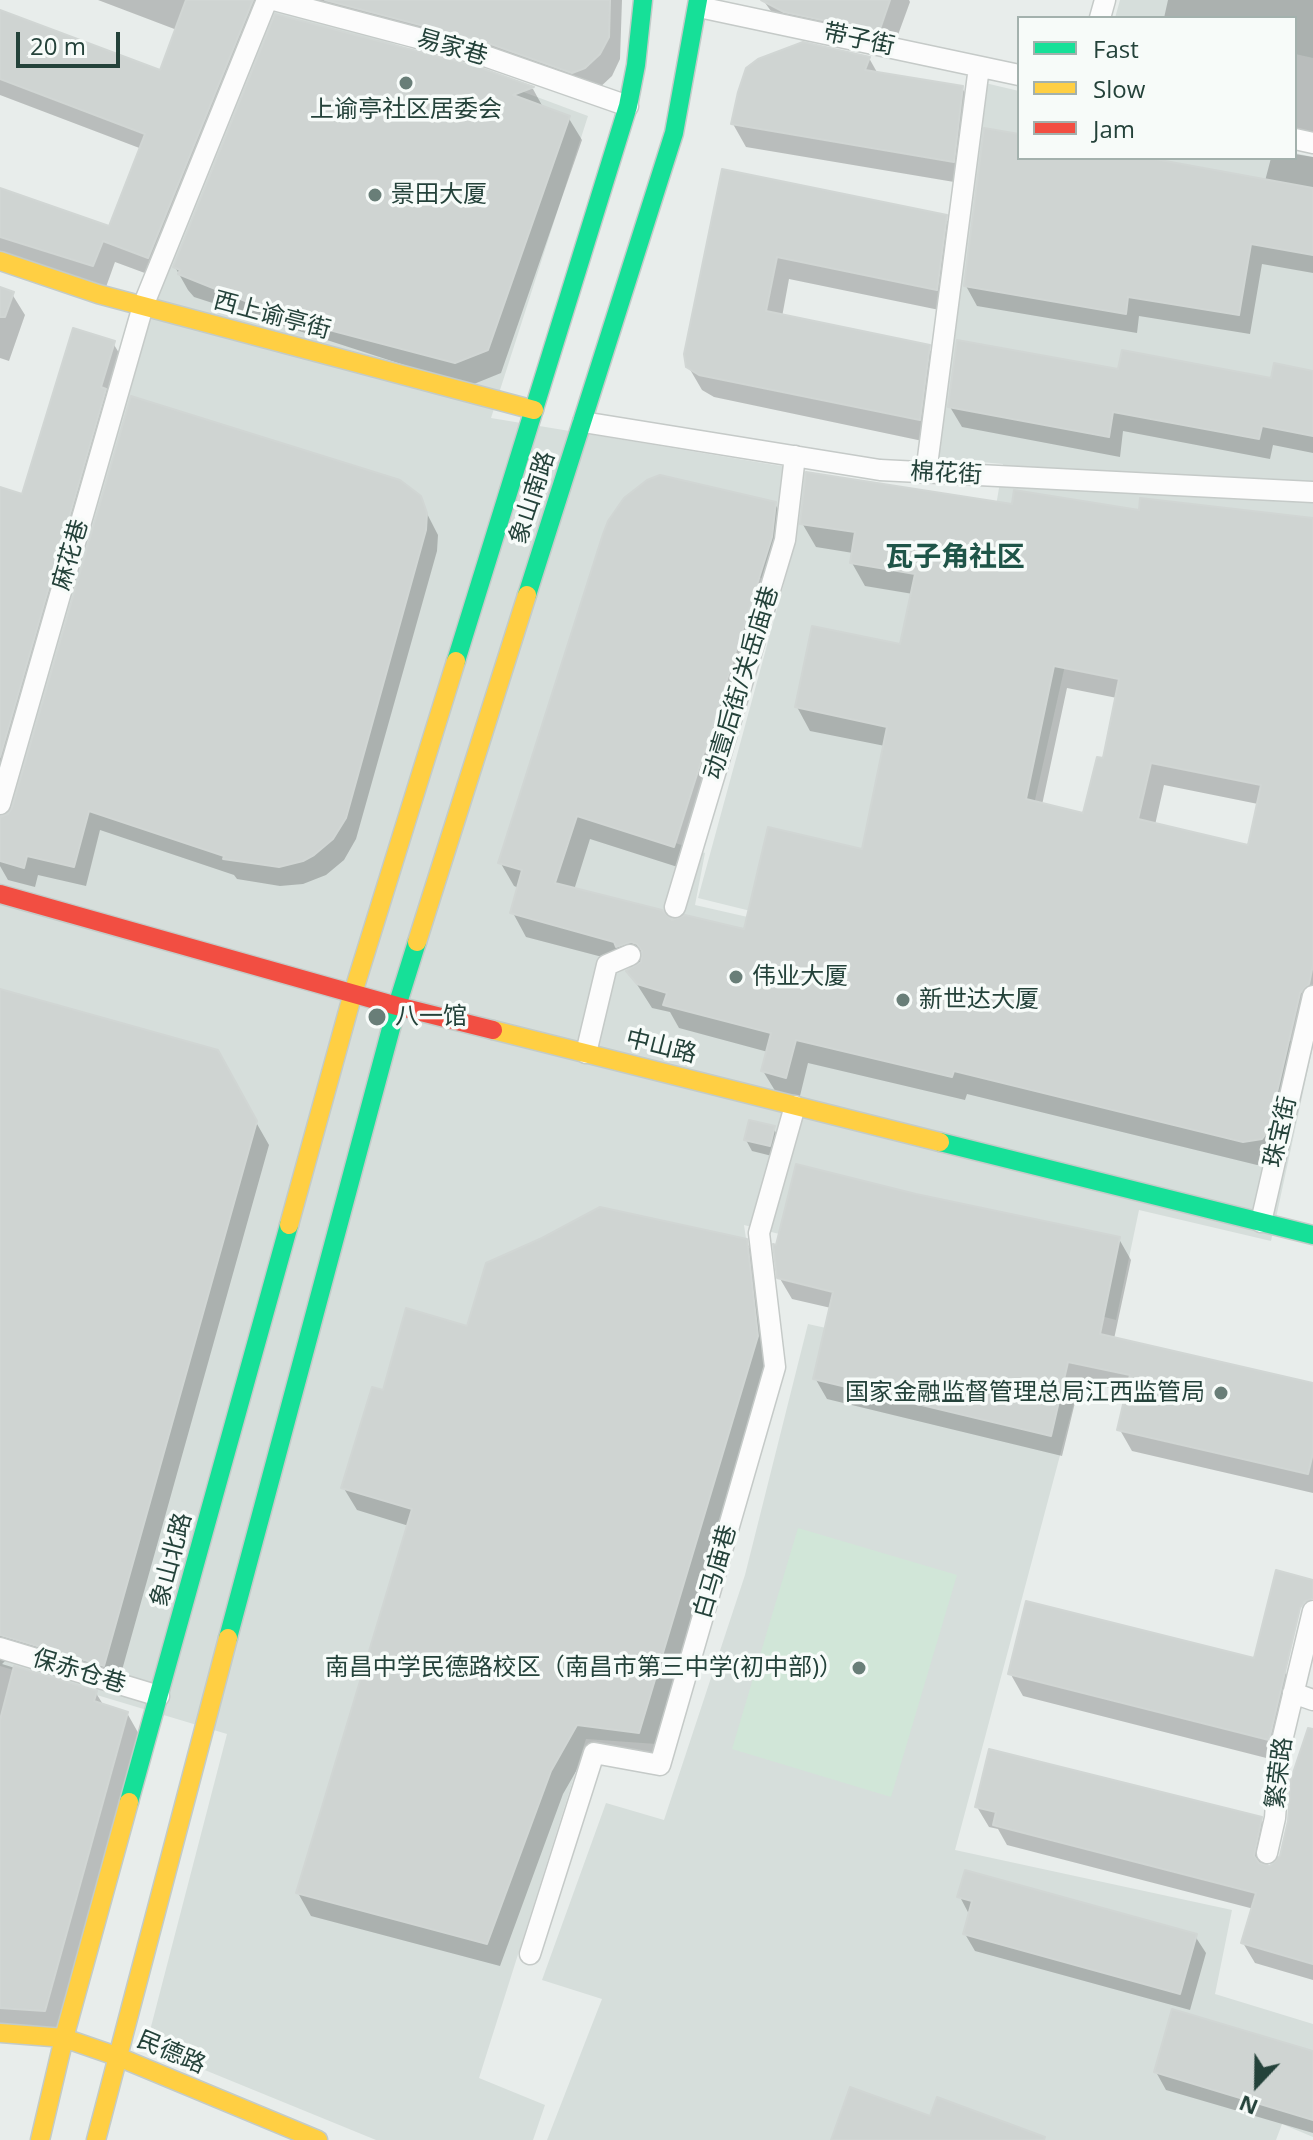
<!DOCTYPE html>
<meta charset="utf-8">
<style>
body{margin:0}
#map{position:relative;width:1313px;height:2140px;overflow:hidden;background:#e8edeb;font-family:"Open Sans",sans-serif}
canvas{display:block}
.legend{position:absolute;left:1017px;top:16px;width:280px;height:144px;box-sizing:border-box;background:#f7fbf9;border:2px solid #a3b1ad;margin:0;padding:10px 14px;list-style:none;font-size:24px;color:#24423a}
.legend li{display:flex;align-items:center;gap:16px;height:40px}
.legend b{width:40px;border:2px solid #a3b1ad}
.north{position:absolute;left:1217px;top:2044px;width:80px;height:80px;-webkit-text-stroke:6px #f7fbf9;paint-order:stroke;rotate:202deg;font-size:22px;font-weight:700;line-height:32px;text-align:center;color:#24423a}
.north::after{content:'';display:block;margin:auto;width:28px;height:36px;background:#24423a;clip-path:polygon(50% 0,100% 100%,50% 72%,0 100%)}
.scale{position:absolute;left:16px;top:32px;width:104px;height:36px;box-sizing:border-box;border:4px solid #24423a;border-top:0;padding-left:10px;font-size:24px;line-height:28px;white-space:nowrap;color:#24423a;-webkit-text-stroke:6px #f7fbf9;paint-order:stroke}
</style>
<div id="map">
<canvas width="1313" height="2140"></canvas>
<ul class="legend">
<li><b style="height:10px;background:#16e098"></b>Fast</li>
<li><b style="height:10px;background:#ffcf43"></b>Slow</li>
<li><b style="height:10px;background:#f24e42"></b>Jam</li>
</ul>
<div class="north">N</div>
<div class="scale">20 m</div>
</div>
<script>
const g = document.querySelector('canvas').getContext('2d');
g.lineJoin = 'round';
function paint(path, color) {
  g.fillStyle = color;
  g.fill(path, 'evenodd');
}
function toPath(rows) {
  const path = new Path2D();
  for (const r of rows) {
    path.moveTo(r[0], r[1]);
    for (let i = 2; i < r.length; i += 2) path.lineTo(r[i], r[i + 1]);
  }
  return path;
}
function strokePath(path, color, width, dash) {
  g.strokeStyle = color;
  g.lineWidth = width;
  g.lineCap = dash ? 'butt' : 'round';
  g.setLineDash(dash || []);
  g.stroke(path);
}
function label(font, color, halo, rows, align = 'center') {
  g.font = font + ' "Open Sans","Noto Sans SC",sans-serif';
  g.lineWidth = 7;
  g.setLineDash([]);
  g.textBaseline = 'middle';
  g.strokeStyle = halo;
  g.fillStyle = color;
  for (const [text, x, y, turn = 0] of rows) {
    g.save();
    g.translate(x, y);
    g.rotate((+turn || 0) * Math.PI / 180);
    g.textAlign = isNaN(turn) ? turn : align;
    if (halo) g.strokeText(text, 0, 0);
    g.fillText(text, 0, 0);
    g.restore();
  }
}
paint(toPath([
 [1120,0,1313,0,1313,58,1295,54,1295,18,1115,18],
 [273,6,384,40,588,116,491,418,787,467,779,537,767,580,672,549,590,814,705,853,695,905,1313,1046,1271,1241,1139,1210,1116,1320,744,1225,765,1366,656,1744,586,1739,479,2078,545,2105,533,2140,376,2140,146,2046,227,1734,0,1666,0,784,139,291],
 [985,83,1019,91,1019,158,1295,158,1295,153,1313,157,1313,537,995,512,1003,464,926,457],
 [802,471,983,500,1076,616,1017,881,852,936,698,898,796,539,794,523],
 [808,1324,1079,1384,955,1850,1232,1910,1215,1994,1313,2024,1313,2137,1282,2124,1276,2140,547,2140,602,1999,542,1980,606,1803,664,1820,745,1575]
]), '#d6dedb');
paint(toPath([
 [798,1528,957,1575,891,1797,732,1749]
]), '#d1e6d8');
paint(toPath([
 [98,0,622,0,620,59,612,76,597,90,277,9,267,17,161,279,115,262,106,287,0,262,0,190,110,228,142,149,0,95,0,12,161,73,177,30],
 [763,0,909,0,910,2,891,54,781,25],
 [1168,0,1313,0,1313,147,1304,146,1295,152,1295,18,1164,18],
 [869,58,878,74,962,88,976,111,966,184,746,147,733,124],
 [478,69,533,89,544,109,568,117,582,140,501,373,469,386,194,297,188,290,175,267],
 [1019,136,1019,158,1138,158,1265,181,1271,158,1295,158,1295,154,1313,157,1313,273,1262,264,1250,334,1139,316,1137,333,977,306,966,286],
 [723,171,945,217,959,240,949,312,789,279,782,317,928,347,942,370,932,443,714,397,702,390,688,366],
 [0,290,12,294,25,315,9,361,0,358],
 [113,343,125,363,116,411,0,815,0,489,24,497],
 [1120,372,1272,380,1313,373,1313,453,1273,445,1270,459,1123,431,1120,457,962,427,950,407],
 [419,498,438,535,437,551,356,839,344,860,326,875,303,884,280,886,237,879,234,875,100,830,86,886,38,875,35,887,8,880,0,866,0,818,10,816],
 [775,504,789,528,687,870,590,839,574,890,672,922,746,932,863,852,885,746,810,731,797,707,902,646,913,594,865,586,852,563,853,553,816,547,802,523,1013,507,1313,520,1313,1017,1275,1162,1257,1165,967,1094,965,1100,808,1063,799,1100,777,1094,763,1071,768,1052,679,1028,670,1012,652,1008,629,972,632,970,629,964,526,937,513,913,519,888,514,886,500,862],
 [1067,688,1117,698,1104,761,1084,816,1042,805],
 [1164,785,1258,804,1249,847,1155,825],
 [0,991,216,1052,269,1145,117,1688,17,1658,5,1661,2,1664,96,1693,104,1706,127,1713,140,1736,58,2034,0,2036],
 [773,1128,780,1139,776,1157,752,1151,746,1140],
 [915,1196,1119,1239,1131,1260,1114,1339,1313,1385,1313,1493,1132,1451,1120,1430,1128,1392,1080,1382,1062,1456,827,1399,815,1378,831,1308,792,1299,779,1277],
 [543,1240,745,1240,759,1263,770,1360,652,1755,590,1747,563,1794,500,1966,311,1916,298,1893,409,1526,357,1510,343,1487,384,1393,468,1328],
 [1284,1671,1298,1694,1282,1762,1023,1696,1010,1673],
 [1313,1748,1313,1980,1255,1963,1243,1943,1254,1909,1007,1845,998,1829,989,1827,977,1807,1261,1819,1272,1839,1267,1867,1271,1868,1282,1857],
 [960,1897,1195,1936,1206,1953,1190,2010,975,1951,965,1934,970,1916],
 [1313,2053,1313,2133,1166,2090,1156,2072]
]), '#0003');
const building = toPath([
 [186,0,253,0,148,258,103,241,93,266,0,237,0,188,109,226,145,134,0,79,0,10,160,70,186,0],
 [325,0,610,0,609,37,600,54,585,68,572,73,485,42,325,0],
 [761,0,890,0,879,32,784,12,761,0],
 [275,14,478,67,534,87,513,95,570,116,488,350,455,363,295,321,178,274,180,270,173,267,275,14],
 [803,42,870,57,865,70,963,86,954,162,731,124,738,92,746,68,758,59,803,42],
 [984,128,1019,134,1019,158,1149,158,1313,188,1313,255,1251,244,1239,315,1128,297,1126,314,964,286,984,128],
 [722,169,947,215,937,290,777,257,766,311,930,345,920,420,699,375,686,367,684,354,722,169],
 [0,287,14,292,5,317,0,317,0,287],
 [73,328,115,341,101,387,106,389,0,757,0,487,22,494,73,328],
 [957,340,1118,369,1122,350,1271,378,1274,363,1313,371,1313,436,1262,426,1259,439,1113,412,1109,437,948,407,957,340],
 [131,396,400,480,421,496,427,513,426,530,346,818,333,839,314,855,303,861,279,867,223,859,224,856,89,811,74,867,27,856,24,868,0,861,0,817,8,814,12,808,131,396],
 [806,472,1012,504,1014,490,1139,510,1140,498,1313,518,1313,965,1309,984,1300,993,1268,1131,1262,1139,1243,1142,954,1071,952,1077,796,1040,786,1078,761,1071,771,1033,663,1005,667,993,637,984,626,971,641,962,642,951,637,944,631,942,616,947,614,942,510,913,522,870,498,863,603,534,608,521,624,498,647,480,660,475,776,502,772,537,674,847,577,816,555,883,662,910,672,920,685,915,744,929,768,827,862,849,887,727,795,707,812,626,900,644,915,574,850,563,855,532,800,524,806,472],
 [1054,666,1119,679,1103,758,1097,757,1083,813,1026,799,1054,666],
 [1151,763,1261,785,1248,845,1138,819,1151,763],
 [0,989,218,1050,257,1121,104,1666,0,1635,0,989],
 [749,1120,775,1126,770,1146,744,1140,749,1120],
 [796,1164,916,1194,1120,1237,1100,1334,1313,1383,1313,1453,1308,1474,1117,1430,1130,1375,1068,1362,1051,1436,813,1379,833,1292,777,1278,773,1244,776,1245,796,1164],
 [600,1207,747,1239,758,1336,639,1733,577,1725,551,1771,487,1944,296,1893,412,1509,341,1488,372,1387,383,1390,406,1308,467,1326,486,1263,542,1238,600,1207],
 [1276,1570,1313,1580,1313,1598,1304,1602,1300,1608,1269,1740,1008,1674,1026,1601,1254,1658,1276,1570],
 [14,1666,97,1691,94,1701,128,1712,45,2011,0,2008,0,1720,14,1666],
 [1308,1728,1313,1729,1313,1964,1241,1943,1256,1893,993,1825,996,1812,975,1807,989,1749,1262,1817,1254,1856,1259,1863,1270,1866,1280,1856,1288,1821,1291,1779,1308,1728],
 [965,1870,1197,1934,1180,1994,963,1934,972,1901,957,1897,965,1870],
 [1172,2009,1313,2051,1313,2120,1154,2072,1172,2009],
 [850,2087,930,2116,937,2097,1045,2137,1044,2140,831,2140,850,2087]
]);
paint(building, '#cfd4d2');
strokePath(building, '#d1d6d4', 2);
const lane = toPath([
 [274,0,482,55,628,106],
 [699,7,1019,75],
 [1100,18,1105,0],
 [1295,139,1313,143],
 [583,422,880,470,1313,492],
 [926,473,979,67],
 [0,804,143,306,267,0],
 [675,907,785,540,795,456],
 [586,1053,607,965,630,955],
 [1261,1222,1313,996],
 [0,1648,159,1696],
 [1293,1693,1313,1700],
 [1267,1853,1275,1818,1280,1749,1313,1611],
 [530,1954,594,1753,660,1765,775,1367,759,1233,795,1106]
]);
const fast = toPath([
 [527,595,674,133,698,0],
 [456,661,628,106,636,65,643,0],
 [940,1142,1313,1235],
 [228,1638,397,1006,417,942],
 [129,1802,289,1225]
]);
const slow = toPath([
 [0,261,98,294,534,410],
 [417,942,527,595],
 [493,1030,940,1142],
 [289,1225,353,993,456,661],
 [0,2033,64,2038,116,2056,318,2140],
 [40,2140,64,2038,129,1802],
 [96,2140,228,1638]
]);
const jam = toPath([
 [0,894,397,1006,493,1030]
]);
strokePath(lane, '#c5cac8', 23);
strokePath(fast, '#c3cbc8', 21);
strokePath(slow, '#c3cbc8', 21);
strokePath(jam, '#c3cbc8', 21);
strokePath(lane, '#fcfcfc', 20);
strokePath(fast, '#16e098', 18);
strokePath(slow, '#ffcf43', 18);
strokePath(jam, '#f24e42', 18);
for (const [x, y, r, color] of [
 [406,83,8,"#697e78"],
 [375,195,8,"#697e78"],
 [736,977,8,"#697e78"],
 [903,1000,8,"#697e78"],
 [377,1017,10,"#697e78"],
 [1221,1393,8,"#697e78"],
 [859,1668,8,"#697e78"]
]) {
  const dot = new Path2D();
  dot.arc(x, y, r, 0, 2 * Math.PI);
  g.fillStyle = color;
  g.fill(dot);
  strokePath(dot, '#f7fbf9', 3);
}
label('24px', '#24423a', '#f7fbf9', [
 ["带子街",859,40,12],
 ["易家巷",452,48,16],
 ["西上谕亭街",272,316,15],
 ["棉花街",946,474,3],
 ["象山南路",533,498,-72],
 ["麻花巷",71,555,-74],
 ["动壹后街/关岳庙巷",742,683,-73],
 ["中山路",661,1047,14],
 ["珠宝街",1281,1132,-77],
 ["象山北路",172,1560,-75],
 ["白马庙巷",716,1572,-74],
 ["保赤仓巷",79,1672,17],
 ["繁荣路",1280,1773,-83],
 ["民德路",171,2053,23]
]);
label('24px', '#24423a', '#f7fbf9', [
 ["上谕亭社区居委会",406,110,"center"],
 ["景田大厦",391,195],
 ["伟业大厦",752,977],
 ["新世达大厦",919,1000],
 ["八一馆",395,1017],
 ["国家金融监督管理总局江西监管局",1205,1393,"right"],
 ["南昌中学民德路校区（南昌市第三中学(初中部)）",843,1668,"right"]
], 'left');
label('bold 28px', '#1f5548', '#f7fbf9', [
 ["瓦子角社区",955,558]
]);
</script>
